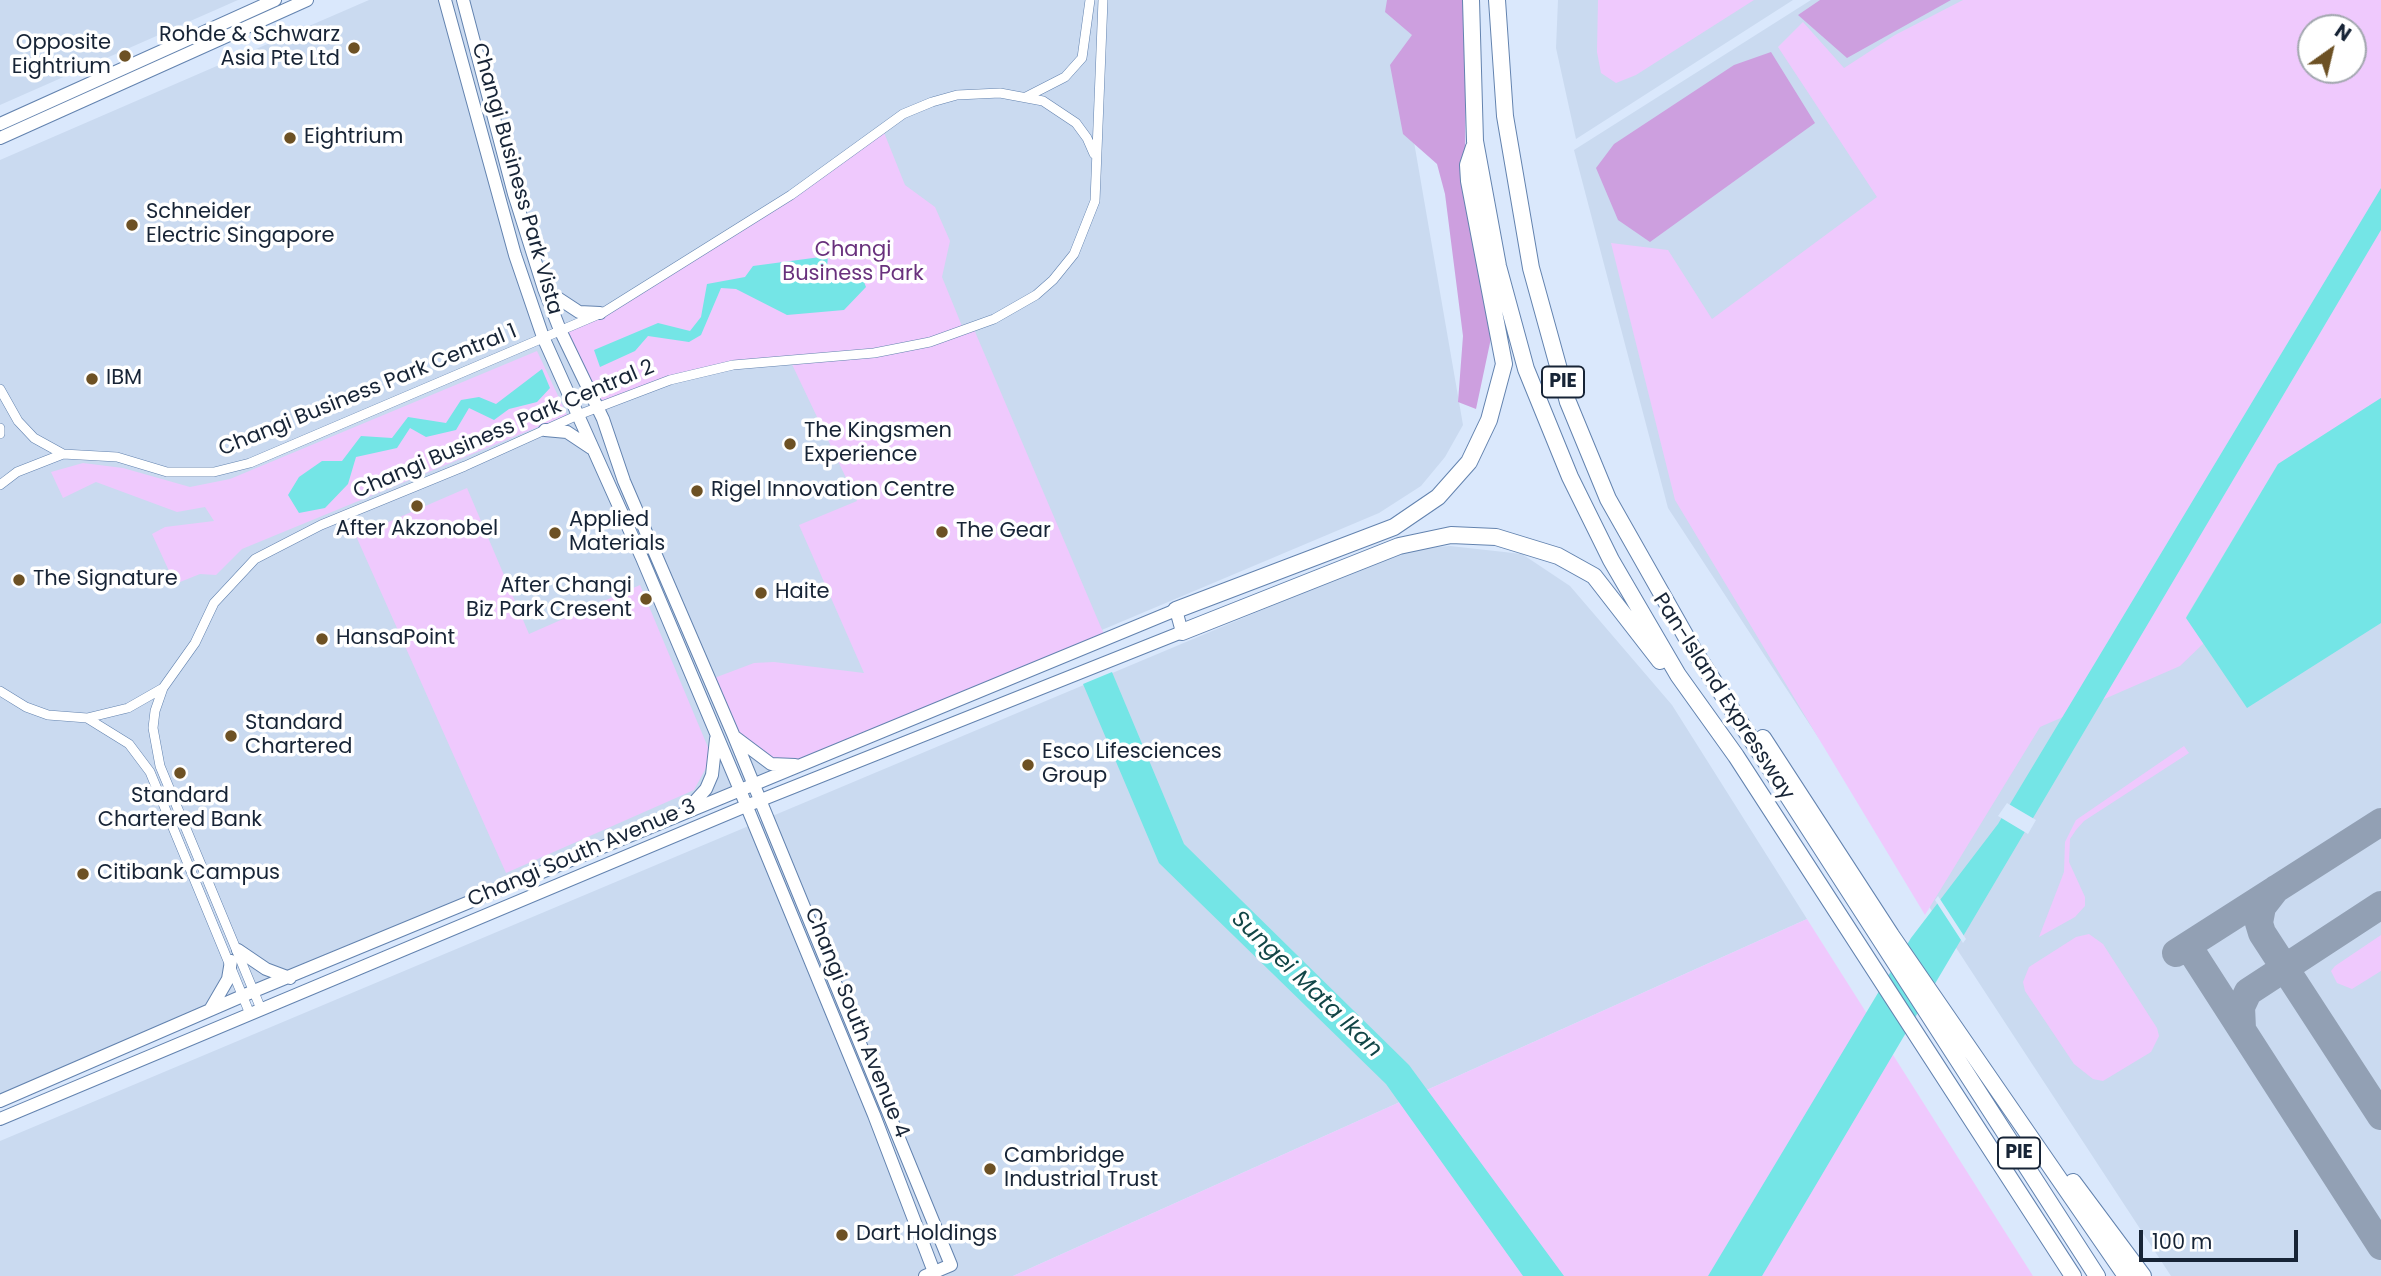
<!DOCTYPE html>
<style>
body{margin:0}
#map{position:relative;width:2381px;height:1276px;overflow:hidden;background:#dae8fc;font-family:Poppins,sans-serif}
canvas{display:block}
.north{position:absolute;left:2297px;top:14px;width:70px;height:70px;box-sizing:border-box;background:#fff;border:2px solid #a2a7af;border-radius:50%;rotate:34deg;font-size:19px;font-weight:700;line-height:28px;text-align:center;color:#172436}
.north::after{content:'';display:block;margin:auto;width:24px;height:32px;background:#6d5124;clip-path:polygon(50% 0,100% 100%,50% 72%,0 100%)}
.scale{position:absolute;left:2139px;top:1230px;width:159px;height:32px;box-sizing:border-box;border:4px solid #172436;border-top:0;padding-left:9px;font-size:21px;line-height:24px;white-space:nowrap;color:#172436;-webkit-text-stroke:5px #fff;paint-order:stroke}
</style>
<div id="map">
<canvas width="2381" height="1276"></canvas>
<div class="north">N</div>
<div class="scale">100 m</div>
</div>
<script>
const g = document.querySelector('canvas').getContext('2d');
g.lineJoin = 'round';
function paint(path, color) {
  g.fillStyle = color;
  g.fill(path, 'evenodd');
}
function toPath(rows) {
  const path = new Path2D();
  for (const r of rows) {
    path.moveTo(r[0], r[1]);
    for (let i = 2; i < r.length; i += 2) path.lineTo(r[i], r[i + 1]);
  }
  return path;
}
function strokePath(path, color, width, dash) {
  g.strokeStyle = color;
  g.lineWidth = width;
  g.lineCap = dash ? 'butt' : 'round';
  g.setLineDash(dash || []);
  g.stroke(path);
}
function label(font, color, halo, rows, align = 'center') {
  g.font = font + ' Poppins,sans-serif';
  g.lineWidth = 7;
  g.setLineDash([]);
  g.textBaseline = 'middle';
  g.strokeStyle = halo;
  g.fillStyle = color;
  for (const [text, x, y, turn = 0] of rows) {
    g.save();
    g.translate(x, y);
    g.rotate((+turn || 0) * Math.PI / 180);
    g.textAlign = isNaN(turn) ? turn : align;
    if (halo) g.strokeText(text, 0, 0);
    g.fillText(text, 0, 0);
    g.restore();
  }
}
paint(toPath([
 [0,0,238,0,0,105],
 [369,0,1415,0,1414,142,1463,425,1445,457,1421,486,1379,513,0,1095,0,160],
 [1558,0,1793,0,1576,139,1556,48],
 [1811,0,2381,0,2381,1276,2171,1276,1668,508,1574,150],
 [2311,28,2353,28,2353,70,2311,70],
 [1450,546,1522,554,1570,586,1672,705,1807,919,1013,1276,0,1276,0,1141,1407,549]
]), '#cadaf0');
paint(toPath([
 [1598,0,1754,0,1636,75,1616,83,1601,73,1597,52],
 [1963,0,2381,0,2381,398,2278,464,2186,617,2204,643,2180,666,2040,727,1925,915,1675,500,1611,243,1668,250,1712,319,1877,197,1778,47,1803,22,1844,68,1895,35],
 [2311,28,2353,28,2353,70,2311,70],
 [883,130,905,185,935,207,950,241,942,277,964,331,973,327,1106,639,786,767,733,734,709,680,754,663,774,662,864,673,799,525,857,501,789,358,703,371,598,407,561,330,604,312],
 [537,351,567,415,242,549,216,575,200,574,175,584,152,534,165,527,214,521,205,507,177,512,96,482,63,498,51,472,83,463,123,468,190,487,230,479],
 [467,488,529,634,640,585,712,757,694,790,506,873,356,536],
 [2184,746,2189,753,2084,821,2076,830,2070,839,2069,862,2085,897,2085,906,2075,917,2039,937,2064,872,2065,842,2076,820],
 [1807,919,2033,1276,1013,1276],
 [2089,934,2103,944,2157,1028,2159,1036,2151,1052,2103,1081,2093,1079,2074,1064,2025,991,2023,982,2029,967,2076,937],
 [2381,935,2381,971,2352,989,2337,983,2331,971,2335,966]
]), '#efc9fd');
paint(toPath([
 [1387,0,1466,0,1465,183,1494,324,1476,409,1458,402,1463,336,1445,194,1437,164,1403,134,1390,65,1412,35,1385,12],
 [1820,0,1951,0,1847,58,1798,15],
 [1771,52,1815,123,1650,242,1618,220,1596,168,1614,144,1734,65]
]), '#cd9fdf');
paint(toPath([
 [2381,188,2381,230,1762,1276,1708,1276,1911,938,1998,824],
 [828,256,827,267,858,267,866,287,844,310,787,315,736,289,721,288,701,335,689,342,648,336,635,351,600,367,594,350,658,323,690,331,701,317,707,284,745,277,753,266],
 [542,369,550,388,537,402,509,409,494,420,469,408,456,430,426,437,410,428,397,448,356,457,348,484,325,508,299,513,288,495,299,477,322,461,342,461,361,436,392,438,408,417,446,423,461,400,479,397,496,404],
 [2381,398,2381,623,2247,708,2186,618,2278,464],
 [1112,672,1184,844,1409,1065,1564,1276,1523,1276,1386,1084,1159,863,1083,684]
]), '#74e5e6');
paint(toPath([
 [2007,803,2036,820,2028,834,1998,816],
 [1938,896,1966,939,1963,943,1935,900]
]), '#dae8fc');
strokePath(toPath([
 [2276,889,2262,907,2259,923,2262,933,2381,1116],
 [2188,946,2381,1246],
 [2176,953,2381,822],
 [2242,1029,2241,1007,2248,992,2381,905]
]), '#92a0b4', 28);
const street = toPath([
 [1026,97,1065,77,1082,58,1090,0],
 [0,389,18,421,34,438,63,454],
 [0,428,0,434],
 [0,485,17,472,63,454,117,457,167,472,214,472,250,463,604,312,791,195,903,114,932,102,957,95,1000,93,1043,101,1076,123,1087,138,1094,154],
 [163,688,155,711,153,728,160,766,261,1009],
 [0,691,26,707,48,715,87,718,128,708,163,688,195,643,214,603,255,559,321,525,465,466,578,415,670,380,733,365,874,353,930,342,994,319,1036,295,1053,280,1074,254,1095,201,1103,0],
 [87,718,129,744,150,772,250,1014]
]);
const secondary = toPath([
 [445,0,515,255,543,337,642,558,740,790,874,1115,934,1272],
 [463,0,514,194,544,289,560,330,603,419,624,481,733,734,951,1265,925,1276],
 [0,124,275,0],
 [0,138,307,0],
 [544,289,579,312,600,313],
 [545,430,567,432,591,448],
 [735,737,771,764,795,765],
 [687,810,706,789,712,775,716,739],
 [238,950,266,969,290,978],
 [210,1010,228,979,231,961],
 [0,1101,254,991,1176,610,1182,632,746,806,0,1119]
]);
const highway = toPath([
 [1471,0,1475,141,1498,266,1526,369,1570,477,1611,560,1678,675,1736,756,2073,1276],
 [1497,0,1505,116,1531,268,1568,402,1608,499,1693,649,2097,1276],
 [1176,610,1394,527,1438,497,1469,462,1489,420,1504,364,1469,181,1468,165,1474,147],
 [1182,632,1399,546,1451,535,1496,537,1558,556,1594,576,1660,661],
 [1763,738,1891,935,2126,1276],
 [2073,1182,2143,1276]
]);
strokePath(street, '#6383af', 10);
strokePath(secondary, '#6383af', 14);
strokePath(highway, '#6383af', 18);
strokePath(street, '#fff', 9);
strokePath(secondary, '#fff', 12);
strokePath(highway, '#fff', 16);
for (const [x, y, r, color] of [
 [354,48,7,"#6d5124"],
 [125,56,7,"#6d5124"],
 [290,138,7,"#6d5124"],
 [132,225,7,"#6d5124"],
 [92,379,7,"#6d5124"],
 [790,444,7,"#6d5124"],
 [697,491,7,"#6d5124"],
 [417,506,7,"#6d5124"],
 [942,532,7,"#6d5124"],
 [555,533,7,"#6d5124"],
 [19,580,7,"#6d5124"],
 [761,593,7,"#6d5124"],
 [646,599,7,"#6d5124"],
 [322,639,7,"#6d5124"],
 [231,736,7,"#6d5124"],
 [1028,765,7,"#6d5124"],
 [180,773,7,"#6d5124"],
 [83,874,7,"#6d5124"],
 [990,1169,7,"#6d5124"],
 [842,1235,7,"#6d5124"]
]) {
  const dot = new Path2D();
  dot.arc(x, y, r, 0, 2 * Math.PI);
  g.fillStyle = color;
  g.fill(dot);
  strokePath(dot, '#fff', 2.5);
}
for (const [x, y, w] of [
 [1563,382,42],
 [2019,1153,42]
]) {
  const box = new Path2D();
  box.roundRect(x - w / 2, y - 15.5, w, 31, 5);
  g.fillStyle = '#fff';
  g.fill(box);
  strokePath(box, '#172436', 2);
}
label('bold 19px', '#172436', null, [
 ["PIE",1563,382],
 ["PIE",2019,1153]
]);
label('21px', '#172436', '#fff', [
 ["Rohde & Schwarz",340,36,"right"],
 ["Asia Pte Ltd",340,60,"right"],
 ["Opposite",111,44,"right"],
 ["Eightrium",111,68,"right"],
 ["Eightrium",304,138],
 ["Schneider",146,213],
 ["Electric Singapore",146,237],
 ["IBM",106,379],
 ["The Kingsmen",804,432],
 ["Experience",804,456],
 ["Rigel Innovation Centre",711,491],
 ["Applied",569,521],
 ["Materials",569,545],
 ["After Akzonobel",417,530,"center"],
 ["The Gear",956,532],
 ["The Signature",33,580],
 ["After Changi",632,587,"right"],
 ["Biz Park Cresent",632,611,"right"],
 ["Haite",775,593],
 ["HansaPoint",336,639],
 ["Standard",245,724],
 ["Chartered",245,748],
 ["Esco Lifesciences",1042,753],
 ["Group",1042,777],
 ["Standard",180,797,"center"],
 ["Chartered Bank",180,821,"center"],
 ["Citibank Campus",97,874],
 ["Cambridge",1004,1157],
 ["Industrial Trust",1004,1181],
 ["Dart Holdings",856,1235]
], 'left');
label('21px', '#172436', '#fff', [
 ["Changi Business Park Vista",516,179,74],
 ["Changi Business Park Central 1",368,391,-22],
 ["Changi Business Park Central 2",504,430,-23],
 ["Pan-Island Expressway",1723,697,57],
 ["Changi South Avenue 3",582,854,-23],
 ["Changi South Avenue 4",856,1023,68]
]);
label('21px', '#69317d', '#fff', [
 ["Changi",853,251],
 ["Business Park",853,275]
]);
label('italic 23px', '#124647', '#fff', [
 ["Sungei Mata Ikan",1306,985,44]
]);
</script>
